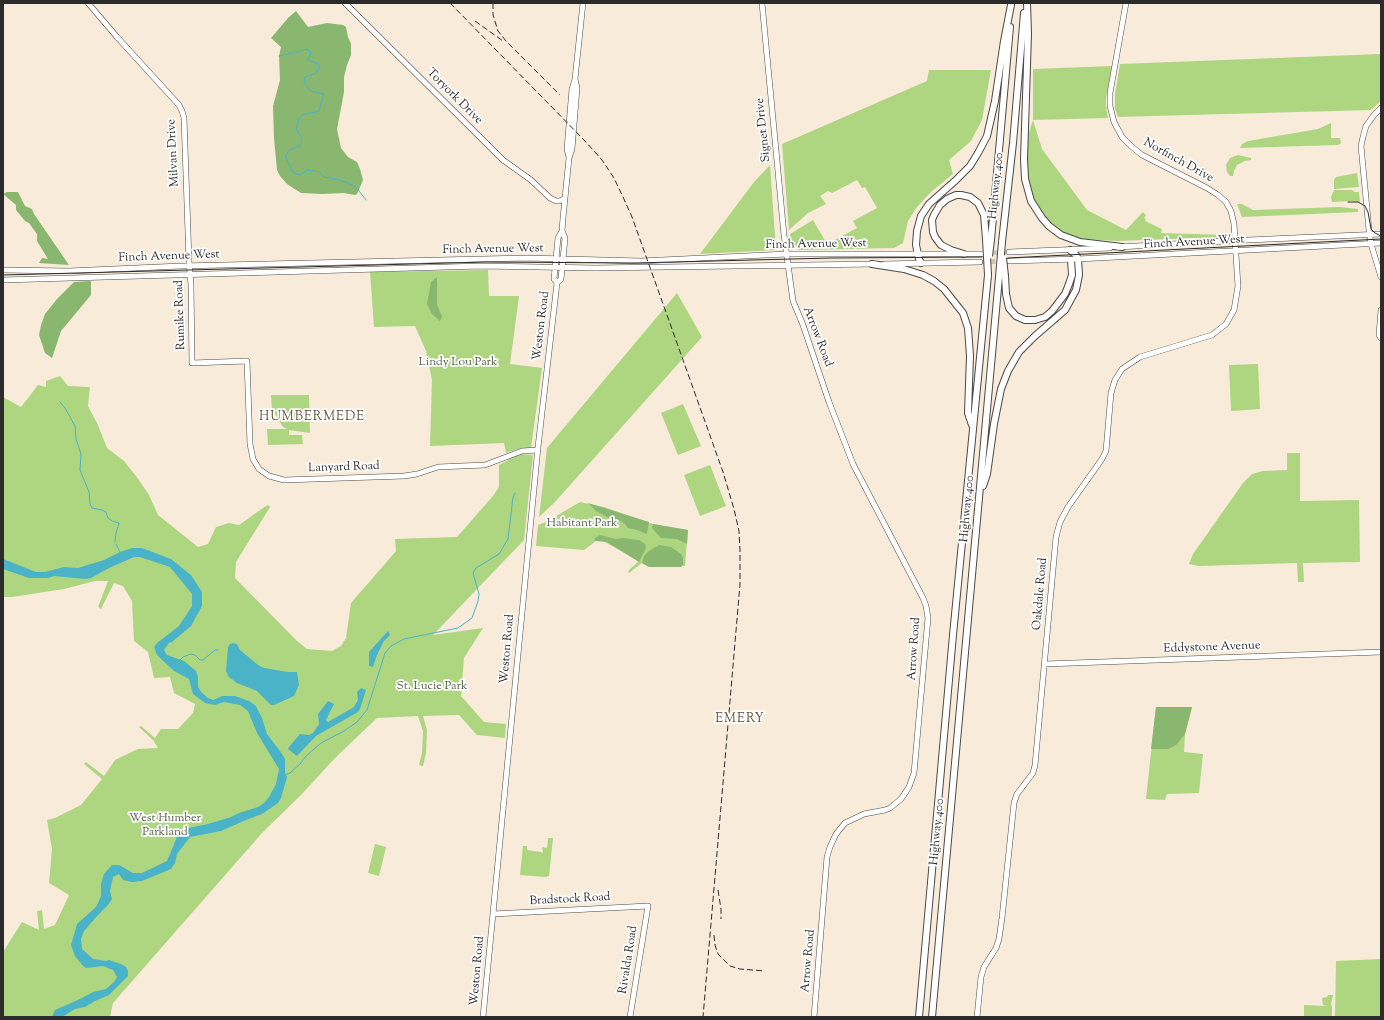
<!DOCTYPE html>
<style>
body{margin:0}
#map{position:relative;width:1384px;height:1020px;overflow:hidden;background:#f8ebda;font-family:"Sorts Mill Goudy",serif}
canvas{display:block}
.frame{position:absolute;inset:0;border:4px solid #2b2b2b;pointer-events:none}
</style>
<div id="map">
<canvas width="1384" height="1020"></canvas>
<div class="frame"></div>
</div>
<script>
const g = document.querySelector('canvas').getContext('2d');
g.lineJoin = 'round';
function paint(path, color) {
  g.fillStyle = color;
  g.fill(path, 'evenodd');
}
function toPath(rows) {
  const path = new Path2D();
  for (const r of rows) {
    path.moveTo(r[0], r[1]);
    for (let i = 2; i < r.length; i += 2) path.lineTo(r[i], r[i + 1]);
  }
  return path;
}
function strokePath(path, color, width, dash) {
  g.strokeStyle = color;
  g.lineWidth = width;
  g.lineCap = dash ? 'butt' : 'round';
  g.setLineDash(dash || []);
  g.stroke(path);
}
function label(font, color, halo, rows, align = 'center') {
  g.font = font + ' "Sorts Mill Goudy",serif';
  g.lineWidth = 3.5;
  g.setLineDash([]);
  g.textBaseline = 'middle';
  g.strokeStyle = halo;
  g.fillStyle = color;
  for (const [text, x, y, turn = 0] of rows) {
    g.save();
    g.translate(x, y);
    g.rotate((+turn || 0) * Math.PI / 180);
    g.textAlign = isNaN(turn) ? turn : align;
    if (halo) g.strokeText(text, 0, 0);
    g.fillText(text, 0, 0);
    g.restore();
  }
}
paint(toPath([
 [1381,54,1381,101,1371,110,1118,117,1115,109,1115,94,1120,64],
 [1112,66,1106,98,1106,106,1108,118,1033,120,1042,149,1087,210,1126,230,1143,212,1146,215,1144,218,1146,219,1145,221,1162,229,1161,233,1226,235,1225,237,1117,241,1080,239,1065,234,1050,224,1037,207,1028,182,1027,169,1027,139,1033,120,1033,69],
 [929,70,991,70,982,120,971,141,949,160,953,174,931,192,917,207,908,221,903,243,894,248,800,250,794,248,791,246,790,234,813,220,827,244,857,228,853,221,877,208,865,187,862,188,857,180,832,193,828,191,820,196,826,204,808,213,789,230,782,144,927,81],
 [1331,123,1331,138,1340,138,1341,143,1338,145,1240,148,1242,144,1248,141,1318,129],
 [1238,155,1251,158,1251,160,1245,161,1237,165,1234,171,1233,176,1230,176,1227,172,1226,165,1230,158],
 [770,165,776,250,700,254,754,182],
 [1357,173,1359,187,1334,189,1334,180,1336,177],
 [1334,190,1353,190,1354,192,1359,192,1360,202,1352,201,1332,202,1331,197],
 [1237,204,1242,204,1253,210,1340,207,1358,209,1358,212,1242,217],
 [488,270,489,296,519,296,510,364,542,368,531,448,521,448,506,453,504,443,430,446,432,380,426,351,415,326,374,327,370,272],
 [677,293,702,337,555,502,539,517,547,448],
 [1258,364,1260,409,1231,411,1229,365],
 [60,376,68,386,90,387,88,406,97,423,107,448,124,461,136,476,149,495,158,515,198,547,208,544,216,527,229,523,239,525,263,508,268,505,270,507,236,562,235,578,297,641,307,649,332,651,341,646,346,638,351,603,396,551,395,539,457,537,493,496,499,487,499,465,519,454,533,455,524,540,433,635,483,628,464,658,461,696,484,722,506,724,505,738,477,735,459,715,423,716,427,730,426,753,423,766,419,765,422,753,423,731,418,716,377,718,335,758,301,795,262,833,113,1003,110,1017,3,1017,3,952,22,922,39,930,37,911,42,910,44,929,55,925,69,895,49,883,52,849,47,820,55,818,81,805,102,779,84,764,86,762,104,776,115,760,138,749,158,748,153,740,139,727,141,726,155,738,161,729,178,729,193,713,195,704,174,693,170,677,154,678,148,652,134,641,132,601,123,586,114,583,101,609,98,607,108,581,95,581,64,589,12,597,3,597,3,397,21,407,38,385,46,387,46,381],
 [271,395,309,395,310,433,289,430,289,435,302,435,303,444,268,445,267,429,287,429,283,427,272,409],
 [683,404,701,446,678,455,661,413],
 [1287,453,1300,453,1300,501,1359,500,1360,562,1303,563,1304,582,1298,582,1297,563,1199,566,1189,564,1193,554,1243,483,1252,474,1263,471,1287,470],
 [710,465,726,506,700,516,684,475],
 [580,502,604,507,653,524,688,530,685,566,649,567,642,563,629,573,628,572,629,570,639,561,603,541,596,541,584,550,536,546,538,525,546,522],
 [1156,707,1192,707,1185,734,1184,752,1203,754,1199,793,1167,794,1165,800,1146,799],
 [548,838,553,838,549,876,545,877,520,875,523,846,527,846,527,850,541,852,542,853,543,852,542,847,547,848],
 [375,844,386,847,379,876,368,873],
 [1381,959,1381,1017,1335,1017,1336,961],
 [1328,995,1333,995,1331,1005,1332,1006,1332,1017,1304,1017,1304,1005,1327,1006,1323,1005,1322,998,1327,997]
]), '#aed681');
paint(toPath([
 [296,11,308,27,327,23,343,25,346,27,348,37,351,44,351,55,347,65,344,77,344,92,337,129,341,148,348,157,357,162,360,169,363,180,357,194,355,195,344,193,322,194,301,193,287,184,280,176,277,170,274,138,273,106,280,80,279,56,281,47,271,38,288,18],
 [7,192,18,192,25,206,32,209,34,214,69,265,39,263,42,258,48,259,37,241,37,234,29,223,25,221,16,210,16,205,3,194],
 [437,277,437,305,442,316,440,321,432,314,427,304,431,282],
 [91,281,91,295,61,331,52,358,45,353,39,335,41,325,45,314,57,299,74,282],
 [588,503,649,522,647,533,646,534,637,530,628,528,625,524,621,521,611,519,596,511],
 [653,524,688,530,687,544,677,539,661,538,652,528],
 [600,535,616,539,623,538,639,540,645,544,646,548,639,562,607,542,596,541,594,539],
 [659,545,671,547,681,554,683,558,683,564,681,567,649,567,642,563,644,556,649,551],
 [1156,707,1192,707,1185,734,1176,745,1168,749,1151,749]
]), '#8ab76f');
paint(toPath([
 [132,548,142,548,171,559,191,575,202,592,202,606,191,626,172,642,169,643,164,650,167,655,184,661,196,671,198,677,198,687,201,692,208,698,213,700,222,696,235,696,249,701,256,706,262,718,267,734,280,751,285,759,285,772,287,777,281,798,278,803,262,814,246,820,221,831,190,837,177,854,175,863,171,869,142,881,132,882,123,880,119,874,113,877,110,891,112,899,108,905,98,915,84,931,81,939,82,949,93,959,106,961,109,960,121,964,126,967,128,971,128,976,109,995,95,1001,85,1007,75,1009,62,1017,52,1017,55,1010,82,998,93,992,106,989,114,982,117,977,113,970,103,966,86,968,82,965,75,956,71,945,77,924,96,907,101,896,101,884,104,874,112,865,119,865,133,873,142,873,167,861,177,837,183,829,208,824,231,817,239,813,258,807,264,803,269,797,276,784,279,769,257,733,248,711,240,705,224,702,215,705,205,703,193,694,189,679,174,671,157,655,154,647,157,643,179,626,192,606,192,594,170,567,140,557,134,557,109,568,91,578,86,579,54,576,48,578,29,578,3,569,3,559,36,572,45,572,64,567,78,568,104,560,120,552],
 [388,631,390,635,384,641,377,655,373,667,369,666,369,652],
 [233,643,237,644,240,650,258,665,264,668,288,672,297,672,299,685,294,696,274,705,271,705,257,691,237,683,229,677,226,671,228,647,230,644],
 [361,688,366,690,360,709,358,712,316,736,297,756,288,749,289,747,300,734,309,735,313,733,319,724,318,714,328,701,334,704,326,720,328,722,354,707,358,700,357,692]
]), '#4ab3c8');
strokePath(toPath([
 [279,56,288,54,291,52,300,52,302,50,307,49,311,53,308,60,319,64,319,70,314,74,305,77,304,82,310,91,324,94,319,111,302,115,299,119,296,129,302,139,301,145,288,151,286,157,292,171,296,174,300,175,307,170,319,172,324,177,336,179,348,183,356,187,366,200],
 [60,402,65,408,75,426,76,439,81,454,80,470,89,492,90,504,92,508,102,510,106,512,108,518,112,521,119,523,116,533,115,542],
 [116,544,120,552],
 [180,660,183,657,191,654,195,655,200,660,203,660,215,650,218,650],
 [285,775,290,773,300,764,306,756,321,743,344,731,357,722,367,710,385,653,391,646,404,639,458,628,472,618,478,601,479,594,473,573,476,568,499,554,508,539,513,497,515,493]
]), '#4ab3c8', 1);
strokePath(toPath([
 [986,253,1009,252],
 [983,262,1009,261]
]), '#cfc5b7', 5, [5, 2.5]);
const secondary = toPath([
 [88,3,117,37,179,105,182,111,184,118,189,261,191,285,192,363,247,361,250,444,253,459,259,469,269,476,284,480,404,476,417,474,438,467,485,465,522,451,538,450],
 [345,3,503,160,531,180,550,198,556,201,559,201,564,199],
 [762,3,784,235,793,301,803,325,829,402,853,464,923,598,926,606,928,618,914,773,909,787,901,799,890,808,885,810,864,814,845,823,836,834,830,847,827,857,814,1017],
 [1381,108,1374,115,1366,126,1363,137,1361,146,1369,230,1371,244,1381,277],
 [569,157,567,149,572,89,575,79,583,3],
 [1118,247,1226,241,1381,234],
 [1009,252,1110,248],
 [1009,261,1078,259,1381,243],
 [884,264,980,262],
 [3,270,69,271,181,266,527,258,641,261,787,254,982,254],
 [3,280,481,266,595,268,876,264],
 [557,283,554,279,558,238,562,231],
 [1381,310,1379,335,1381,338],
 [1045,664,1381,652],
 [493,914,648,906,630,1017],
 [483,1017,538,447,557,283,561,279,563,259,565,238,562,231,563,218,569,158,572,149,577,88,575,79],
 [977,1017,981,977,984,967,996,948,999,939,1002,918,1014,803,1017,794,1033,773,1035,765,1056,537,1060,522,1068,507,1102,459,1106,451,1111,393,1115,380,1122,369,1140,357,1212,335,1226,324,1234,310,1238,286,1234,224,1231,211,1226,202,1218,195,1207,188,1142,155,1131,146,1122,137,1114,122,1110,106,1110,93,1126,3]
]);
const highway = toPath([
 [1027,3,1028,34,1024,159,1025,179,1031,201,1042,218,1049,226,1061,235,1080,242,1122,247],
 [991,240,1010,27],
 [1002,242,1013,143,1024,13],
 [964,254,951,250,941,245,935,237,933,232,932,220,934,215,940,205,947,199,956,195,961,195,970,197,978,203,984,215,986,239],
 [921,263,919,259,916,245,917,231,921,216,929,204,956,180,970,166,978,153,987,136,995,101,1004,41,1011,5],
 [872,264,904,269,923,275,934,281,944,289,963,313,968,328,970,356,968,413,972,425],
 [1005,276,1006,294,1009,308,1016,316,1025,320,1035,320,1045,317,1052,311,1065,294,1069,284,1072,275,1071,260],
 [983,486,987,474,994,424,1001,389,1008,371,1019,352,1035,336,1065,310,1076,290,1079,275,1078,259,1076,255,1070,250],
 [919,1017,953,635,988,275],
 [932,1017,999,277]
]);
strokePath(secondary, '#4a4845', 6);
strokePath(highway, '#4a4845', 8);
strokePath(secondary, '#fff', 5);
strokePath(highway, '#fff', 6);
strokePath(toPath([
 [1348,202,1358,202,1365,206,1368,212,1371,229,1375,233,1381,236],
 [1008,258,1381,239],
 [3,275,486,262,634,263,831,258,982,257]
]), '#2b2b2b', 1);
strokePath(toPath([
 [450,3,586,142,602,160,614,178,623,197,632,217,723,472,734,509,739,531,740,551,740,584,703,1017],
 [493,3,493,15,498,31,506,41,560,95],
 [475,21,503,41],
 [718,890,721,909,721,919],
 [714,935,715,945,718,954,730,966,740,969,765,971]
]), '#2b2b2b', 1, [6, 3]);
const highwayBridge = toPath([
 [986,239,988,275],
 [989,256,991,240],
 [1003,258,1005,276],
 [999,277,1002,242]
]);
strokePath(highwayBridge, '#4a4845', 8, []);
strokePath(highwayBridge, '#fff', 6);
label('12px', '#2b2b2b', '#fff', [
 ["Toryork Drive",454,97,45],
 ["Signet Drive",764,130,-96],
 ["Milvan Drive",174,153,-93],
 ["Norfinch Drive",1178,161,29],
 ["Highway 400",997,186,-84],
 ["Finch Avenue West",1194,243,-3],
 ["Finch Avenue West",816,245,-1],
 ["Finch Avenue West",493,250,-1],
 ["Finch Avenue West",169,257,-2],
 ["Rumike Road",181,315,-92],
 ["Weston Road",542,326,-83],
 ["Arrow Road",817,337,69],
 ["Lanyard Road",344,468,-2],
 ["Highway 400",968,509,-85],
 ["Oakdale Road",1041,594,-85],
 ["Eddystone Avenue",1212,648,-2],
 ["Weston Road",508,649,-85],
 ["Arrow Road",915,649,-86],
 ["Highway 400",938,832,-85],
 ["Bradstock Road",570,900,-3],
 ["Rivalda Road",629,960,-81],
 ["Arrow Road",809,961,-85],
 ["Weston Road",478,971,-85]
]);
label('12px', '#525e45', '#fff', [
 ["Lindy Lou Park",458,363],
 ["Habitant Park",582,524],
 ["St. Lucie Park",432,687],
 ["West Humber",165,819],
 ["Parkland",165,833]
]);
g.letterSpacing = '1px';
label('13px', '#66543f', '#fff', [
 ["HUMBERMEDE",312,418],
 ["EMERY",740,720]
]);
g.letterSpacing = '0px';
</script>
